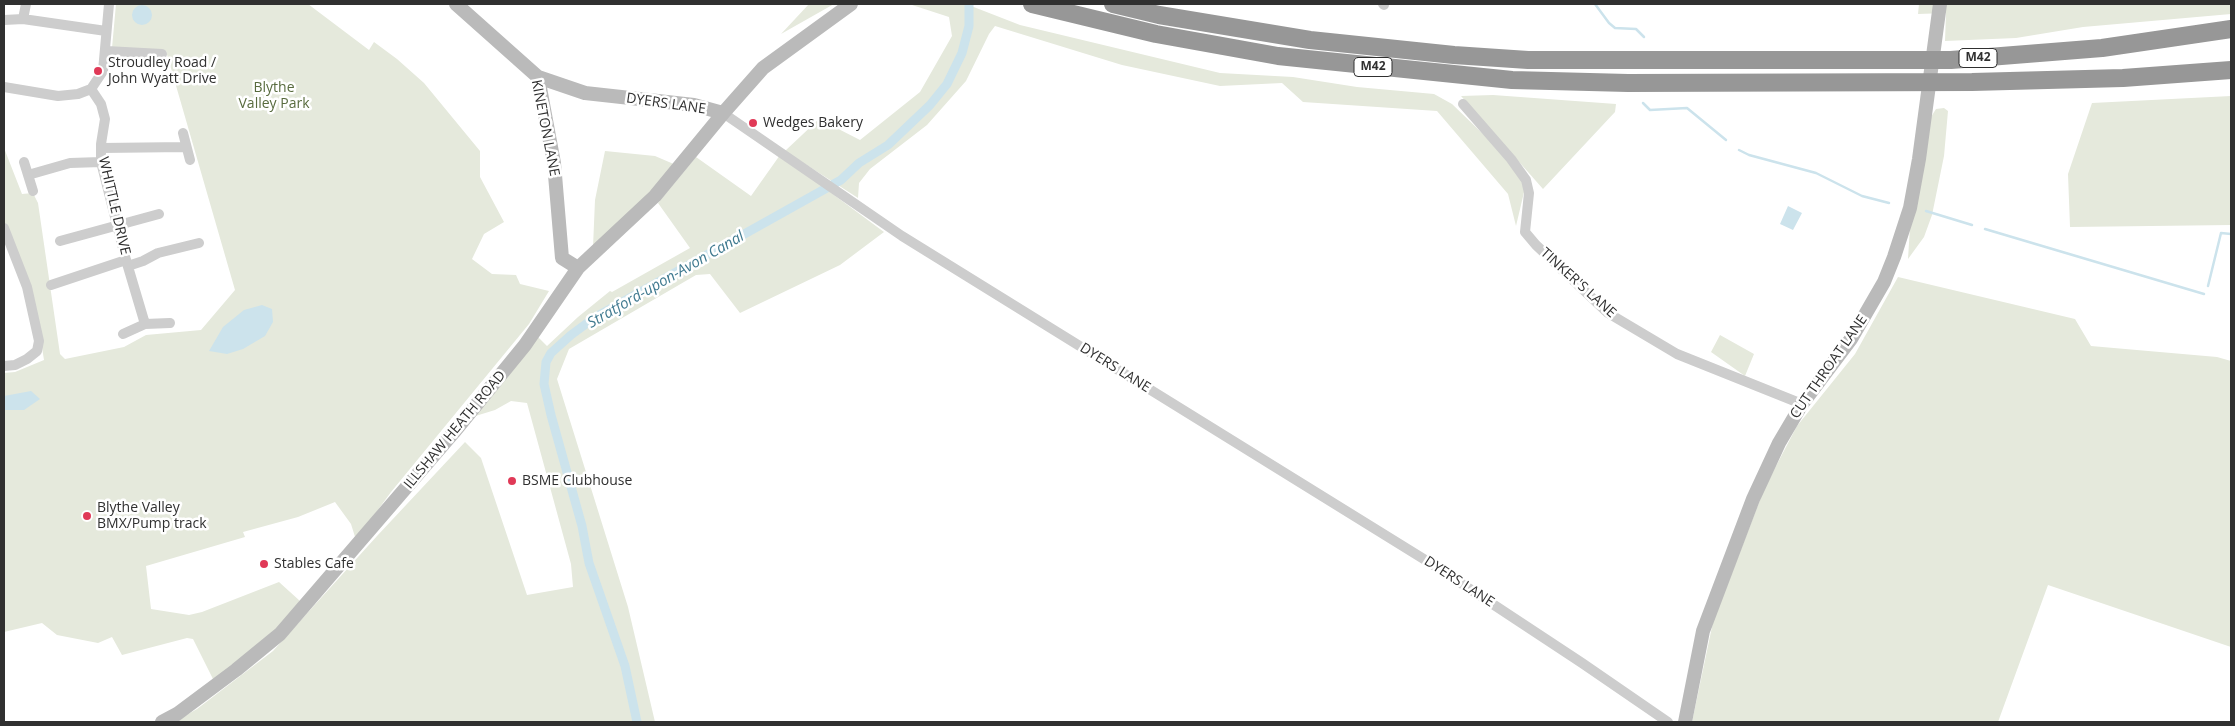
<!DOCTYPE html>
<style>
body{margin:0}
#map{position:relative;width:2235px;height:726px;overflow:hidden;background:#fff;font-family:"Open Sans",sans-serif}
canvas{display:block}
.frame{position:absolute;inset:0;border:5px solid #303030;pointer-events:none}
</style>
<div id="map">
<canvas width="2235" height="726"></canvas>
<div class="frame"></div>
</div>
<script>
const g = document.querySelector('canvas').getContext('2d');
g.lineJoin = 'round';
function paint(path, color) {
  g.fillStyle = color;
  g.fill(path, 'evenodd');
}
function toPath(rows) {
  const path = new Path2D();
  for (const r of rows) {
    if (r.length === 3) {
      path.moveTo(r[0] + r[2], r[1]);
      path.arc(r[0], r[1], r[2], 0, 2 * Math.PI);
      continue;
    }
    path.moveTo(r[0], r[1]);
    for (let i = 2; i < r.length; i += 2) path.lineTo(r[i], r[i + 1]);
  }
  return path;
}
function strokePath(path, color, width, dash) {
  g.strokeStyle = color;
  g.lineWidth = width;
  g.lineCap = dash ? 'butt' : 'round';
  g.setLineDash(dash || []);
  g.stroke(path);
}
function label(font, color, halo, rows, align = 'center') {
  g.font = font + ' "Open Sans",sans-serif';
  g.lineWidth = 5;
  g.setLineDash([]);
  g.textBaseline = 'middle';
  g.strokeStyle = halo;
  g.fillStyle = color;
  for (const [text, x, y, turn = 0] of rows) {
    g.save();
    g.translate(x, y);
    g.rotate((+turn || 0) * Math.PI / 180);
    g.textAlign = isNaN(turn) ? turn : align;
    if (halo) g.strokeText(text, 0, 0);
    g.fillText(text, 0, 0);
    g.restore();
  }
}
paint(toPath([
 [116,4,308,4,369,50,374,42,397,59,424,83,480,151,480,177,504,222,484,234,472,259,492,274,516,275,520,284,549,291,529,324,391,492,356,540,351,524,335,502,298,517,243,532,245,537,146,566,151,609,189,615,202,612,279,582,300,601,289,618,222,675,213,679,193,639,187,638,122,655,112,637,98,643,57,635,42,623,4,632,4,373,15,372,44,360,40,335,4,221,4,148,22,194,33,193,38,203,60,354,65,359,124,347,146,335,201,330,235,290,166,51,112,48],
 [809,4,834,4,781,34],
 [909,4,966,4,1020,25,1220,73,1293,77,1357,87,1434,94,1452,104,1511,161,1525,188,1516,226,1508,194,1437,111,1303,102,1282,83,1220,86,1122,65,995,26,989,34,966,81,927,125,870,169,859,183,858,198,785,151,819,119,860,140,920,92,952,36,949,17],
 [1919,4,2231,4,2231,14,2083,27,2016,38,1945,41,1946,13,1918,14],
 [1493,95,1616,104,1615,112,1543,189,1461,96],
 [2231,96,2231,225,2070,227,2068,174,2092,103],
 [1944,108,1948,111,1944,156,1932,215,1924,237,1908,259,1910,227,1931,117,1936,109],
 [605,151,655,156,676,165,651,192,593,247,595,200],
 [780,155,884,232,840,265,740,313,710,274,696,275,569,349,557,379,628,607,655,722,174,722,197,709,273,651,377,536,465,442,481,458,527,595,573,587,571,564,527,403,511,401,495,410,469,418,538,337,547,346,578,317,610,291,612,292,690,248,658,203,696,157,751,196],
 [1898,277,2075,319,2091,346,2217,357,2231,361,2231,647,2048,585,1998,722,1692,722,1713,622,1765,487,1797,426,1855,354],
 [1720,335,1754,354,1745,376,1711,352]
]), '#e5e9dc');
paint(toPath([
 [142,15,10],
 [1788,206,1802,213,1793,230,1780,224],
 [262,305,272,309,273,322,265,336,243,349,227,354,209,351,223,327,244,310],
 [31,391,40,399,24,410,4,410,4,396]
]), '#cce3ec');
strokePath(toPath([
 [1595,4,1609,23,1615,28,1636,29,1644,37],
 [1643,103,1650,110,1687,108,1726,140],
 [1739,150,1749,155,1816,173,1862,196,1889,203],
 [1926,211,1972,225],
 [1985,229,2204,294],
 [2208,286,2221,233,2231,234]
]), '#cce3ec', 2.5);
strokePath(toPath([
 [637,722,625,666,589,563,582,526,551,415,544,384,546,362,551,353,571,335,594,318,841,180,859,163,888,145,930,105,947,84,962,53,969,26,969,4]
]), '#cce3ec', 9);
strokePath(toPath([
 [1383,4,1384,5],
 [23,19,26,4],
 [4,20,23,19,106,31],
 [106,51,162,54],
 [4,87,58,96,78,94,91,89,103,71,109,4],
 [91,89,101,104,105,119,101,144,101,162,126,260,145,324],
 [1463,104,1511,159,1526,180,1529,193,1525,232,1536,245,1608,313,1677,354,1802,404],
 [723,113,902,236,1435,566,1582,663,1668,722],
 [183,133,190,160],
 [101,148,186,147],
 [24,162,33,191],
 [28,175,70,163,101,162],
 [4,228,27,287,39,341,37,351,27,359,15,365,4,366],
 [60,241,159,214],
 [128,266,143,261,158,253,199,243],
 [51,285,126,260],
 [123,334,145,324,170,323]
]), '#cdcdcd', 10);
strokePath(toPath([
 [456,4,538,77,554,163,562,258,578,268],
 [538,77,585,93,694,105,723,113],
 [162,722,177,714,236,670,280,634,454,432,525,345,578,268,655,196,725,111,763,68,851,4],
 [1685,722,1703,631,1753,499,1779,443,1802,404,1851,339,1884,282,1894,257,1910,208,1919,159,1940,4]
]), '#bababa', 14);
strokePath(toPath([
 [1032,4,1156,34,1278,56,1512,80,1628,83,1972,82,2123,78,2231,70],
 [1113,4,1159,15,1310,40,1454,55,1528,60,1951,60,2102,48,2231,29]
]), '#979797', 18);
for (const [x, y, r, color] of [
 [98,71,5,"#e03957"],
 [753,123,5,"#e03957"],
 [512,481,5,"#e03957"],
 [87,516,5,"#e03957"],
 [264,564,5,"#e03957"]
]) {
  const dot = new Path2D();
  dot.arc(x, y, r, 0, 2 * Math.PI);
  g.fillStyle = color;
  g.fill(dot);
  strokePath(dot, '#fff', 2);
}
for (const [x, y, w] of [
 [1978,58,38],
 [1373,67,38]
]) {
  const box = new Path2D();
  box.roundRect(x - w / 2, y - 9.5, w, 19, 4);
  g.fillStyle = '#fff';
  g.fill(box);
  strokePath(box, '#303030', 1);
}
label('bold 12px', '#303030', null, [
 ["M42",1978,58],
 ["M42",1373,67]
]);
label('14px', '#303030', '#fff', [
 ["Stroudley Road /",108,63],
 ["John Wyatt Drive",108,79],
 ["Wedges Bakery",763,123],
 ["BSME Clubhouse",522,481],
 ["Blythe Valley",97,508],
 ["BMX/Pump track",97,524],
 ["Stables Cafe",274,564]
], 'left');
label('14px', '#586b3e', '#fff', [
 ["Blythe",274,88],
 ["Valley Park",274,104]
]);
label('14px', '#303030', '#fff', [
 ["DYERS LANE",666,104,8],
 ["KINETON LANE",545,128,79],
 ["WHITTLE DRIVE",114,206,77],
 ["TINKER'S LANE",1578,283,42],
 ["CUT THROAT LANE",1829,367,-55],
 ["DYERS LANE",1115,368,32],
 ["ILLSHAW HEATH ROAD",455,430,-50],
 ["DYERS LANE",1459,582,33]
]);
label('italic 15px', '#407a90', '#fff', [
 ["Stratford-upon-Avon Canal",666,280,-30]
]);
</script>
